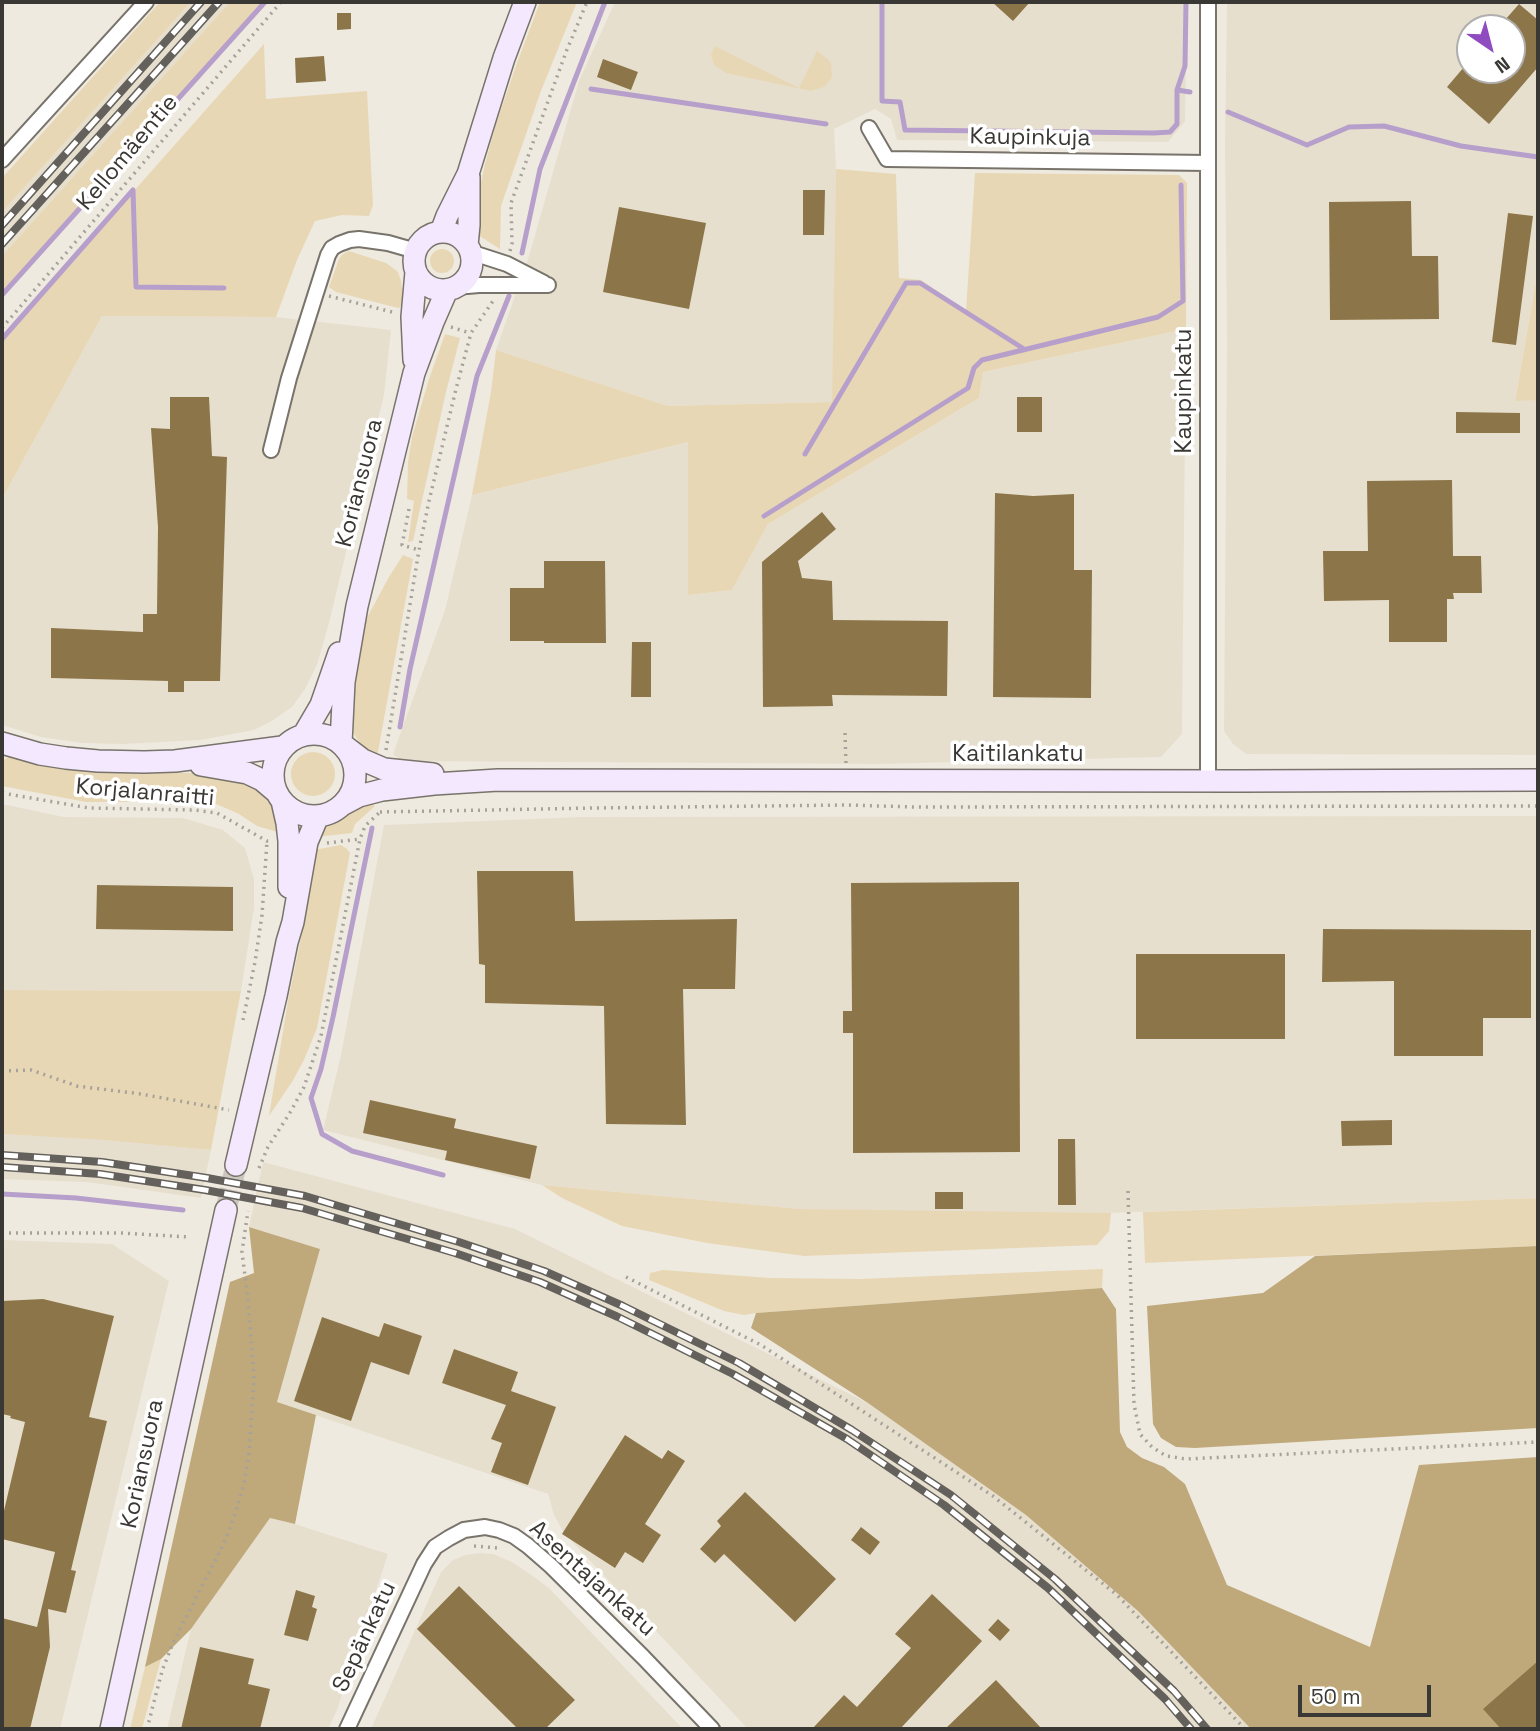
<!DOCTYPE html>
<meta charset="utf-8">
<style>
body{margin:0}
#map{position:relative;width:1540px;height:1731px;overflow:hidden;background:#efeae0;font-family:"Space Grotesk",sans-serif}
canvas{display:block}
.frame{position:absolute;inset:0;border:4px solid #3a3834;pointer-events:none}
.north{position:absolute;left:1456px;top:14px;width:70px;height:70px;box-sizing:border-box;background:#fff;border:2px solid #b0afae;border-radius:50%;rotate:145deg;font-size:19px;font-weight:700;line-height:28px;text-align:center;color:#3a3834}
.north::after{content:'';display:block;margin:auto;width:24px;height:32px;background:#8f4bc0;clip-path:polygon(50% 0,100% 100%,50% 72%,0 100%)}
.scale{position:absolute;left:1298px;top:1685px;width:133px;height:32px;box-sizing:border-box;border:4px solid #3a3834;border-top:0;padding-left:9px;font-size:21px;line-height:24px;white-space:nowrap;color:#3a3834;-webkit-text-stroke:5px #fff;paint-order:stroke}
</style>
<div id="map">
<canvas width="1540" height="1731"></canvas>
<div class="frame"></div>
<div class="north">N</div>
<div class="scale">50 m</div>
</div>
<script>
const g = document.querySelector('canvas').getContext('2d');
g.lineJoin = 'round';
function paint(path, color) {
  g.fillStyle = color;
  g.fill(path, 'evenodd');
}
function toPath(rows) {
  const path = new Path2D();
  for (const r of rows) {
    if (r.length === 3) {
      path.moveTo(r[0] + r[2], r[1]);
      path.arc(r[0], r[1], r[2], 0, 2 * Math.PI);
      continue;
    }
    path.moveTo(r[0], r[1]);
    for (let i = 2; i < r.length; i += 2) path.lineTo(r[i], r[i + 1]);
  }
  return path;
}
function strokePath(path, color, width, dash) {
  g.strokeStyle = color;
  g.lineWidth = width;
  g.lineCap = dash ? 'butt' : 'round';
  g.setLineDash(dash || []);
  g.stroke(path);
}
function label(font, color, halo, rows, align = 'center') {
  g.font = font + ' "Space Grotesk",sans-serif';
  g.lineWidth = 7;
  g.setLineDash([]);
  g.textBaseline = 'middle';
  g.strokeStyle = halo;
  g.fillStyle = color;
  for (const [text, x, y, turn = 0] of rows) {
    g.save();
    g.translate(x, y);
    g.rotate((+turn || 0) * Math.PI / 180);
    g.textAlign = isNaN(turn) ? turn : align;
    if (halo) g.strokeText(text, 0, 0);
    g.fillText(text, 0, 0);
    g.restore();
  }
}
paint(toPath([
 [191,2,230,2,2,256,2,212],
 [615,2,1187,2,1185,121,1168,142,897,140,891,119,875,109,834,129,836,169,833,402,668,406,496,350,529,256,579,81],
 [1227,2,1538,2,1538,270,1515,400,1538,400,1538,755,1246,754,1233,744,1224,731,1227,340,1225,146],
 [1470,28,1512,28,1512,70,1470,70],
 [102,316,276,317,391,330,384,395,329,623,317,665,305,689,292,707,272,721,254,730,201,740,123,744,82,743,41,737,2,725,2,499],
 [1186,329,1182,734,1161,757,880,764,401,761,393,754,445,610,472,495,688,442,688,595,732,590,768,524,979,398,983,372],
 [2,804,64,817,183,818,223,830,245,848,254,879,254,908,241,991,2,990],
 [1538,816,1538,1198,1079,1214,799,1209,542,1185,323,1130,341,1055,384,825,582,817],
 [2,1134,106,1139,211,1150,201,1198,86,1182,2,1179],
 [263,1162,515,1229,868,1403,1026,1515,1138,1611,1251,1729,748,1729,564,1533,554,1515,548,1494,277,1402,320,1249,249,1227],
 [2,1240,112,1244,169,1281,60,1729,2,1729],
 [270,1518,295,1524,388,1554,337,1710,328,1729,167,1729,191,1629],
 [480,1553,493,1554,512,1562,530,1574,549,1588,683,1729,371,1729,441,1572,453,1560,465,1555]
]), '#e7dfce');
paint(toPath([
 [160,2,191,2,2,212,2,178],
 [230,2,262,2,118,167,2,296,2,256],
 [540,2,577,2,541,91,501,206,500,249,478,235,478,197,485,164,496,124,517,63],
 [264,44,266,99,367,91,373,205,369,216,342,215,315,221,297,260,276,317,102,316,2,499,2,340],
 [715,46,799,88,817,51,828,59,831,63,832,75,831,79,824,87,811,91,726,73,714,65,711,55],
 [836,169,896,174,899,278,921,280,966,311,975,173,1179,175,1187,183,1186,329,983,372,979,398,768,524,732,590,688,595,688,442,472,495,491,392,496,350,668,406,832,402],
 [442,261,12],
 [349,251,386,263,393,268,398,272,401,281,404,301,402,305,399,308,394,307,336,292,329,287,339,259,343,254],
 [1538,270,1538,400,1515,401],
 [445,334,460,338,446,392,413,541,408,542,414,501,407,499,408,462,412,437,429,379],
 [403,555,413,559,377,757,360,743,352,731,350,703,363,625,389,577],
 [313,774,22],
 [8,757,40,766,102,772,163,772,213,774,259,787,270,799,278,817,281,833,257,826,239,814,216,804,185,800,126,802,86,802,2,786,2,761],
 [373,800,374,807,355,824,352,833,316,837,329,823,347,812],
 [341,845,347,849,350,853,317,1028,304,1060,292,1082,269,1116,288,1001,303,928,308,866,314,850],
 [2,990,241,991,211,1150,106,1140,2,1134],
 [542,1185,800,1209,1111,1213,1109,1231,1097,1245,804,1256,707,1243,622,1226,562,1198],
 [1538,1198,1538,1246,1145,1263,1143,1212],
 [1103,1269,1102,1288,756,1313,744,1315,724,1311,649,1280,650,1273,663,1270,770,1278,860,1279],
 [161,1659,142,1729,130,1729,145,1667]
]), '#e8d7b4');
paint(toPath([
 [249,1227,320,1249,277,1402,316,1415,295,1524,270,1518,191,1629,161,1659,145,1667,230,1282,254,1273],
 [1538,1246,1538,1428,1195,1448,1176,1447,1161,1438,1153,1424,1147,1306,1263,1293,1315,1256],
 [1102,1288,1116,1309,1120,1432,1127,1447,1142,1458,1164,1467,1185,1484,1227,1585,1370,1647,1419,1465,1538,1457,1538,1729,1251,1729,1138,1611,1026,1515,868,1403,751,1328,756,1313]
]), '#bfa87a');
strokePath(toPath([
 [882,2,882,101,900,102,905,130,1154,133,1170,132,1177,124,1177,90,1185,66,1186,2],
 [591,89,826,124],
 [1177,90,1190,92],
 [1228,112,1307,145,1349,127,1384,126,1461,146,1538,157],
 [522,253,540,169,605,2],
 [2,295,265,2],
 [2,339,133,190,136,287,224,288],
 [805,454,906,283,920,283,1024,349],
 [764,516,968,388,974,368,982,360,1158,317,1183,301,1181,185],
 [400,727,410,669,477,376,509,296],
 [372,828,333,1017,321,1069,311,1098,322,1134,352,1151,443,1175],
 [2,1194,76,1198,183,1210]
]), '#b69fcb', 5);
paint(toPath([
 [992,2,1030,2,1013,21],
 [1519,4,1538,20,1538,67,1489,124,1447,87,1470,60,1470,70,1512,70,1512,28,1498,28],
 [337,13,351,13,351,29,337,30],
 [324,56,326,81,296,83,295,58],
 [603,59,638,72,631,90,597,77],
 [803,190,825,190,824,235,803,235],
 [1411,201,1412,256,1438,256,1439,319,1330,320,1329,202],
 [619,207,706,223,689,309,603,292],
 [1508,213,1533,216,1516,345,1492,342],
 [170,397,209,397,212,456,227,457,220,681,184,681,184,692,168,692,168,681,51,678,51,628,143,632,143,614,157,614,158,527,151,428,170,429],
 [1017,397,1042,397,1042,432,1017,432],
 [1456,412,1520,413,1520,433,1456,433],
 [1452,480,1453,556,1481,556,1482,593,1453,593,1454,599,1447,599,1447,642,1389,642,1389,600,1324,601,1323,551,1368,551,1367,481],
 [995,493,1033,496,1074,494,1074,570,1092,570,1091,698,993,697],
 [822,512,836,529,798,561,802,578,832,581,833,620,948,621,947,696,832,695,833,706,763,707,762,562],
 [544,561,605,561,606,643,544,643,544,641,510,641,510,588,544,588],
 [632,642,651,642,651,697,631,697],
 [477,871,573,871,575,921,737,919,735,989,683,989,686,1125,606,1124,604,1006,485,1003,485,965,479,964],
 [1019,882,1020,1152,853,1153,853,1033,843,1033,843,1011,852,1011,851,883],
 [97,885,233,887,233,931,96,929],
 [1323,929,1531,930,1531,1018,1483,1018,1483,1056,1394,1056,1394,981,1322,982],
 [1136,954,1285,954,1285,1039,1136,1039],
 [370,1100,456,1119,454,1128,537,1146,530,1179,445,1160,447,1151,363,1133],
 [1392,1120,1392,1145,1342,1146,1341,1121],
 [1058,1139,1075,1139,1076,1205,1058,1205],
 [935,1192,963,1192,963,1209,935,1209],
 [43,1299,114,1316,89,1417,107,1421,71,1570,76,1571,66,1613,48,1609,50,1647,30,1729,2,1729,2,1618,37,1627,55,1552,2,1539,2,1519,25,1422,10,1418,11,1416,2,1414,2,1301],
 [322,1317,379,1337,384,1323,422,1336,409,1375,371,1362,351,1421,294,1401],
 [454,1349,518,1372,511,1391,556,1407,528,1485,491,1472,502,1443,491,1439,506,1405,442,1383],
 [625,1435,662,1459,668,1450,685,1461,645,1524,661,1535,643,1563,625,1552,615,1568,562,1534],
 [745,1492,836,1579,795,1622,724,1554,715,1563,700,1549,721,1526,717,1521],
 [861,1527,880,1542,870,1555,851,1540],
 [459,1586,575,1700,545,1729,518,1729,417,1629],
 [296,1590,315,1596,312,1607,317,1609,308,1641,284,1635],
 [932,1594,982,1641,900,1729,812,1729,844,1695,857,1707,911,1648,895,1634],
 [998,1619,1010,1630,1000,1641,988,1630],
 [200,1647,254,1659,248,1684,270,1689,260,1729,181,1729],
 [1538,1661,1538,1729,1501,1729,1483,1709],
 [996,1680,1042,1729,945,1729]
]), '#8c7649');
strokePath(toPath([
 [226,1210,236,1165]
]), '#cbc6be', 21, [21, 10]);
const street = toPath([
 [869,128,887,159,1208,163],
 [2,160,146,2],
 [470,252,507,264,544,283],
 [455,287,479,285,548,285],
 [271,450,289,378,328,255,332,248,339,244,350,240,359,239,388,243,416,251],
 [1208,781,1208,2],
 [347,1729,424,1564,435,1547,449,1538,464,1530,485,1527,499,1530,514,1536,528,1546,551,1566,643,1657,712,1729]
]);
const secondary = toPath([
 [441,232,447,216,468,174,504,58,525,2],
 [443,261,29],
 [467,245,469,225,469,177],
 [414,360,412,317,416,272],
 [314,775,41],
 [304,734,321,705,339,653],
 [2,743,40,754,66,758,98,761,144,762,175,761,282,747],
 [341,743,344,682,357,606,414,373,433,322,447,290],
 [346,747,363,760,384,769,433,774],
 [201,765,247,773,262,780,275,791],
 [282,801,287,823,289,841,289,887],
 [344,804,359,796,382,790,434,784,498,780,1239,781,1538,780],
 [236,1165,276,996,287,942,293,922,307,842,318,816],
 [111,1729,226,1210]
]);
strokePath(street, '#78736b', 18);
strokePath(secondary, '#78736b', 24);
strokePath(toPath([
 [510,251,512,244,511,203,566,52,587,2],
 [329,296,396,313],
 [451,327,470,333],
 [2,328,281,2],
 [409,509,402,545,419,550],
 [845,733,846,764],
 [386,750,419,550,429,501,456,389,471,333,493,301],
 [2,793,89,808,194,810,217,813,267,841,271,841],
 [380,812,595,808,846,805,916,807,1538,806],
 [327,843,360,839],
 [243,1020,255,962,262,915,267,841],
 [2,1071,31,1070,77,1086,141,1094,229,1110],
 [259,1168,268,1147,291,1111,304,1087,321,1036,360,839,365,826,380,812],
 [1128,1191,1134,1404,1140,1434,1152,1447,1166,1456,1186,1459,1538,1442],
 [2,1233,121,1233,189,1237],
 [626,1277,761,1345,993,1496,1117,1595,1245,1729],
 [474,1546,498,1548],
 [147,1729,162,1671,173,1643,224,1543,234,1517,244,1484,249,1453,254,1378,248,1300,242,1252,248,1211]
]), '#a6a29a', 3.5, [2, 5]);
strokePath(street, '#fff', 14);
strokePath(secondary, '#f3e8fd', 21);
const rail = toPath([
 [2,225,201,2],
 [2,244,219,2],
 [2,1155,102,1162,207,1178,305,1196,459,1242,544,1271,623,1306,739,1363,852,1430,951,1495,1055,1579,1174,1691,1207,1729],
 [2,1167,100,1174,205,1190,302,1208,455,1253,540,1282,618,1317,733,1374,847,1439,944,1505,1048,1588,1165,1699,1191,1729]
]);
strokePath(rail, '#64615c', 8);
strokePath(rail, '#fff', 5, [16]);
label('23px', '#3a3834', '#fff', [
 ["Kaupinkuja",1030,138,1],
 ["Kellomäentie",128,153,-50],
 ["Kaupinkatu",1185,391,-90],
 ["Koriansuora",360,483,-76],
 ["Kaitilankatu",1018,755],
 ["Korjalanraitti",145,793,5],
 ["Koriansuora",143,1464,-78],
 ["Asentajankatu",592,1579,42],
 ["Sepänkatu",365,1637,-65]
]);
</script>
